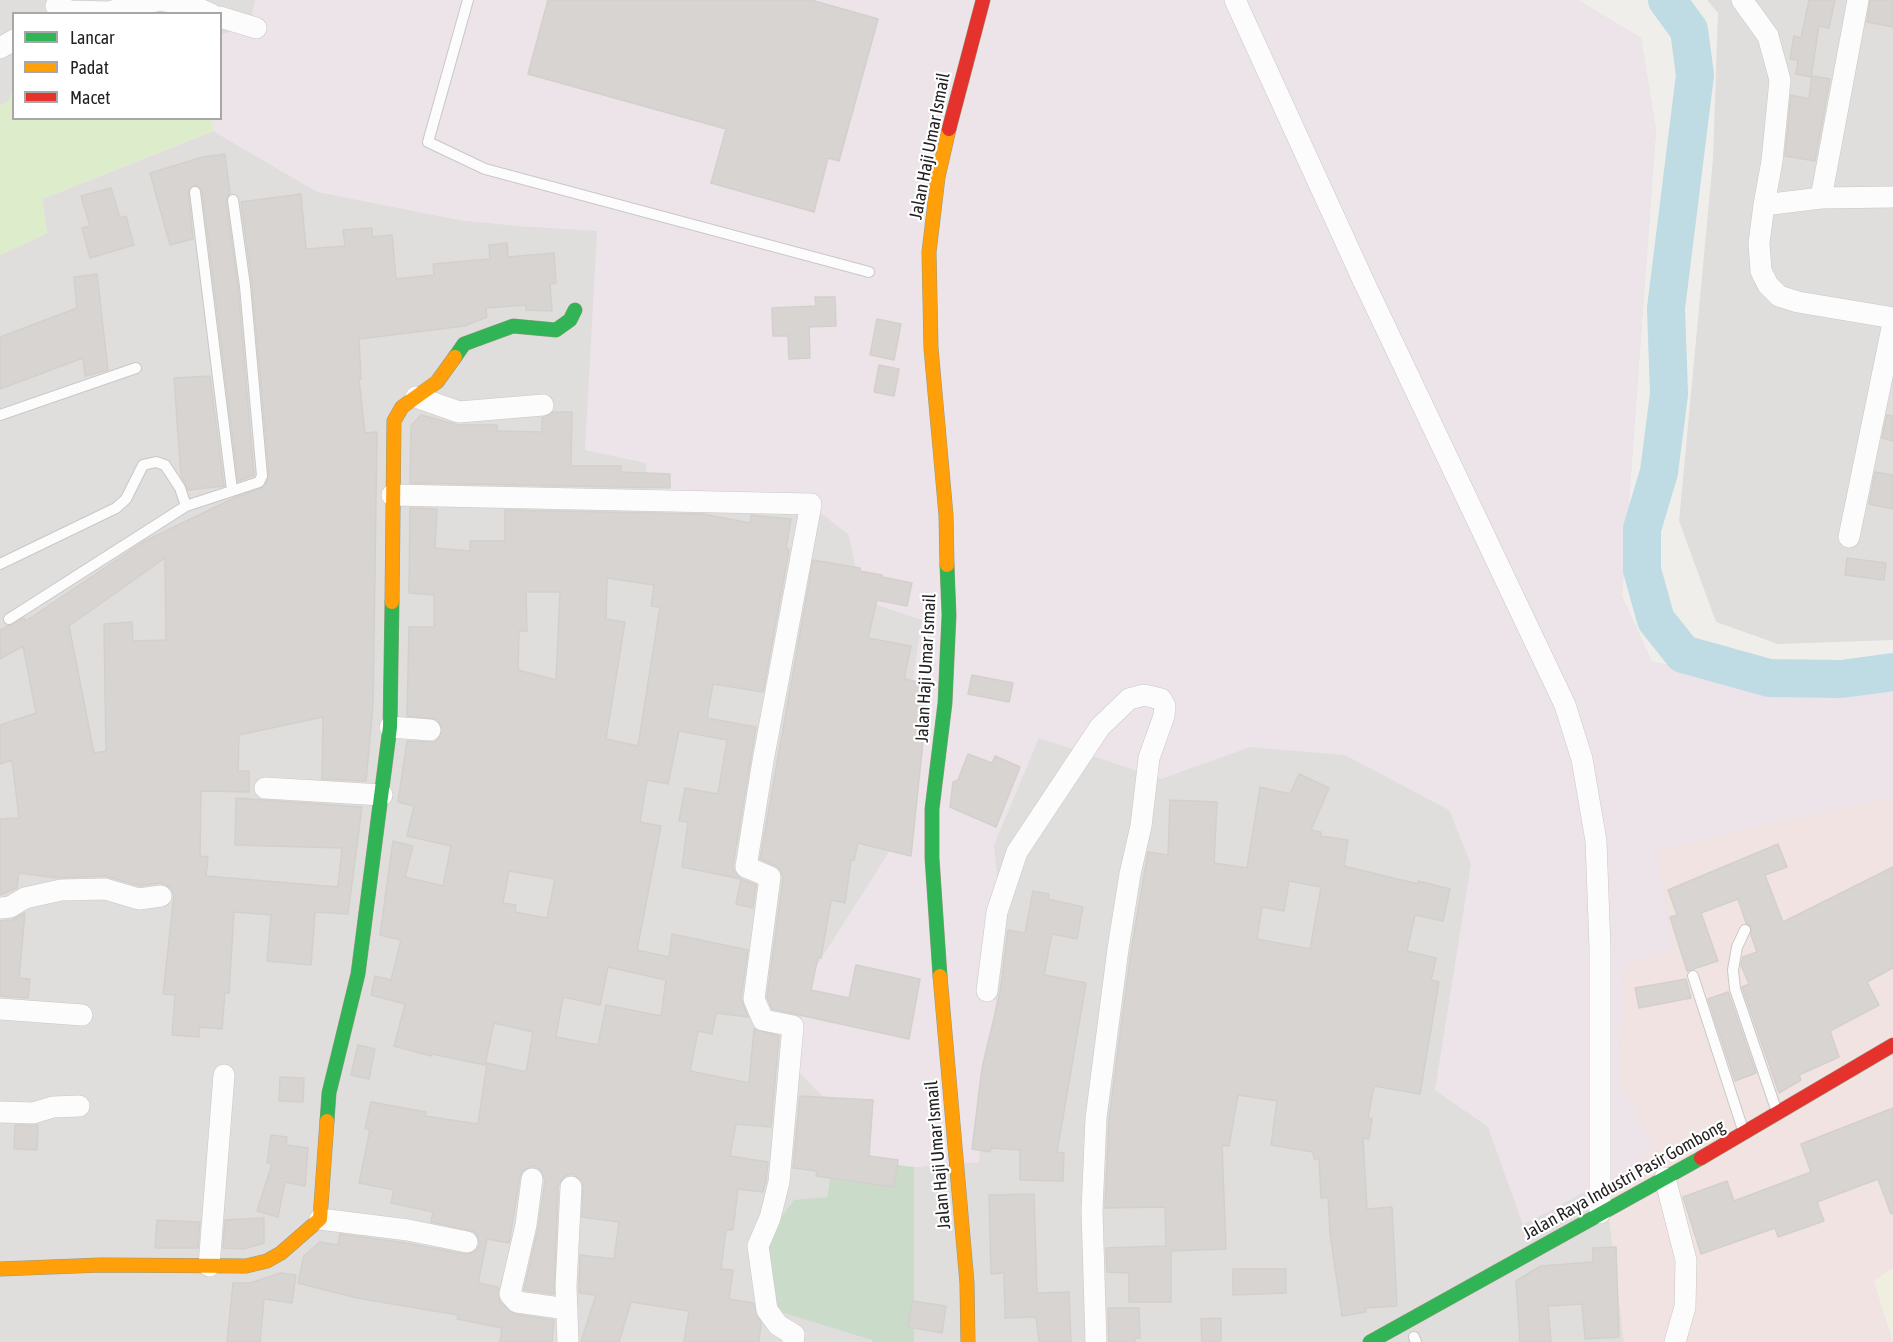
<!DOCTYPE html>
<style>
body{margin:0}
#map{position:relative;width:1893px;height:1342px;overflow:hidden;background:#f0eeeb;font-family:"Asap Condensed",sans-serif}
canvas{display:block}
.legend{position:absolute;left:12px;top:12px;width:210px;height:108px;box-sizing:border-box;background:#fff;border:2px solid #a7a7a7;margin:0;padding:8px 10px;list-style:none;font-size:18px;color:#222}
.legend li{display:flex;align-items:center;gap:12px;height:30px}
.legend b{width:30px;border:2px solid #a7a7a7}
</style>
<div id="map">
<canvas width="1893" height="1342"></canvas>
<ul class="legend">
<li><b style="height:8px;background:#30b455"></b>Lancar</li>
<li><b style="height:8px;background:#ff9f0a"></b>Padat</li>
<li><b style="height:8px;background:#e5322d"></b>Macet</li>
</ul>
</div>
<script>
const g = document.querySelector('canvas').getContext('2d');
g.lineJoin = 'round';
function paint(path, color) {
  g.fillStyle = color;
  g.fill(path, 'evenodd');
}
function toPath(rows) {
  const path = new Path2D();
  for (const r of rows) {
    path.moveTo(r[0], r[1]);
    for (let i = 2; i < r.length; i += 2) path.lineTo(r[i], r[i + 1]);
  }
  return path;
}
function strokePath(path, color, width, dash) {
  g.strokeStyle = color;
  g.lineWidth = width;
  g.lineCap = dash ? 'butt' : 'round';
  g.setLineDash(dash || []);
  g.stroke(path);
}
function label(font, color, halo, rows, align = 'center') {
  g.font = font + ' "Asap Condensed",sans-serif';
  g.lineWidth = 4.5;
  g.setLineDash([]);
  g.textBaseline = 'middle';
  g.strokeStyle = halo;
  g.fillStyle = color;
  for (const [text, x, y, turn = 0] of rows) {
    g.save();
    g.translate(x, y);
    g.rotate((+turn || 0) * Math.PI / 180);
    g.textAlign = isNaN(turn) ? turn : align;
    if (halo) g.strokeText(text, 0, 0);
    g.fillText(text, 0, 0);
    g.restore();
  }
}
paint(toPath([
 [0,0,1578,0,1641,38,1656,130,1622,596,1652,662,1767,682,1893,681,1893,796,1886,799,1551,1209,1605,1181,1624,1342,914,1342,914,1167,979,1161,839,1113,827,1197,872,1342,0,1342,0,255,47,233,42,199,213,131,212,119,220,118,220,14,14,14,13,87,9,102,0,105],
 [1707,0,1893,0,1893,640,1778,644,1716,622,1679,521,1713,159,1718,13]
]), '#dfdedc');
paint(toPath([
 [1893,796,1893,1268,1874,1281,1893,1342,1624,1342,1605,1181,1653,1150,1619,1081,1624,965,1673,949,1657,850]
]), '#f1e3e1');
paint(toPath([
 [255,0,1578,0,1641,38,1656,130,1622,596,1652,662,1767,682,1893,681,1893,796,1657,850,1673,949,1624,965,1619,1081,1653,1150,1605,1181,1523,1225,1488,1127,1435,1090,1471,864,1449,810,1345,755,1250,747,1161,779,1039,738,994,845,1003,935,979,1162,914,1167,833,1156,839,1113,791,1064,812,973,894,844,894,800,922,620,862,600,849,535,818,511,647,490,646,463,585,450,597,231,516,226,459,220,317,192,213,131,212,119,220,118,221,35,250,24]
]), '#ede4e9');
paint(toPath([
 [1893,1268,1893,1336,1874,1281]
]), '#efefdf');
paint(toPath([
 [13,87,14,118,212,119,213,131,42,199,47,233,0,255,0,105,9,101]
]), '#ddeccb');
paint(toPath([
 [833,1156,914,1167,914,1342,872,1342,872,1340,771,1309,765,1239,794,1200,827,1197]
]), '#cadbca');
strokePath(toPath([
 [1667,0,1689,30,1695,75,1666,308,1669,394,1659,472,1642,529,1642,570,1656,620,1683,654,1769,678,1841,679,1893,672]
]), '#bfdbe3', 38);
const building = toPath([
 [548,0,811,0,878,19,839,161,828,158,814,212,711,183,726,129,528,74,548,0],
 [1809,0,1835,0,1829,28,1819,26,1811,77,1796,74,1798,60,1790,59,1794,36,1801,38,1809,0],
 [1870,0,1893,0,1893,27,1867,22,1870,0],
 [1812,76,1830,79,1815,161,1785,156,1791,95,1809,99,1812,76],
 [225,154,230,193,226,201,238,287,254,475,238,481,202,190,195,185,188,190,193,239,170,245,150,173,203,157,225,154],
 [111,188,120,218,126,216,134,245,90,258,82,228,90,226,81,196,111,188],
 [301,194,306,249,345,246,343,230,372,228,372,237,392,235,396,279,434,275,433,264,490,259,489,245,507,243,508,257,554,253,556,283,550,284,552,311,526,310,526,305,486,308,487,317,464,326,359,339,361,379,359,379,365,433,377,432,373,706,366,781,322,779,323,717,239,735,238,771,249,771,249,792,201,791,200,856,208,857,206,876,338,887,342,848,235,845,236,798,362,807,348,914,315,912,311,965,267,961,271,915,234,912,229,993,225,993,222,1029,199,1027,199,1037,172,1035,175,995,163,994,174,895,171,888,160,883,140,886,105,876,57,878,19,873,17,888,0,895,0,819,19,818,12,760,0,764,0,725,36,713,23,646,0,659,0,630,24,618,26,621,143,542,232,499,265,486,269,475,252,285,241,202,301,194],
 [165,558,166,640,133,641,132,622,104,624,106,751,94,753,69,626,165,558],
 [97,274,108,370,85,376,83,358,0,389,0,337,77,308,74,277,97,274],
 [815,297,835,297,836,326,809,327,810,358,789,359,788,336,773,336,772,308,816,306,815,297],
 [877,319,901,324,894,360,870,355,877,319],
 [879,365,899,369,894,396,874,392,879,365],
 [210,376,224,486,188,490,181,475,174,378,210,376],
 [553,412,572,412,571,466,621,466,621,472,670,474,670,488,410,483,411,426,421,415,458,425,497,425,497,431,542,432,542,418,553,412],
 [1887,415,1893,416,1893,441,1882,438,1887,415],
 [1875,472,1893,475,1893,509,1869,504,1875,472],
 [410,508,437,509,435,548,470,551,470,541,505,541,505,510,703,514,750,523,751,515,791,519,786,549,789,549,788,556,763,692,713,684,707,718,756,727,733,865,734,871,741,879,682,867,688,822,679,821,685,788,718,794,727,740,679,731,668,784,647,780,640,822,661,826,637,950,669,957,672,934,748,950,741,998,748,1017,716,1013,712,1034,698,1031,690,1071,749,1083,754,1029,779,1036,771,1127,736,1124,730,1156,768,1162,766,1180,763,1192,738,1189,733,1230,726,1230,721,1269,733,1270,729,1299,753,1303,761,1323,759,1342,684,1342,689,1311,631,1302,619,1342,581,1342,596,1295,579,1293,580,1255,614,1259,619,1222,582,1217,583,1182,572,1174,565,1176,558,1186,554,1294,524,1290,538,1228,545,1181,540,1169,533,1166,522,1171,520,1177,509,1243,487,1239,478,1283,498,1287,500,1302,514,1314,554,1320,552,1342,500,1342,502,1328,457,1319,458,1315,357,1298,298,1283,304,1256,320,1242,338,1245,340,1234,406,1243,464,1254,476,1251,480,1244,475,1232,431,1222,433,1212,391,1203,394,1190,359,1183,370,1130,365,1129,371,1102,426,1112,425,1116,478,1124,487,1063,526,1072,533,1032,494,1023,485,1065,432,1054,431,1056,394,1046,405,1004,371,995,375,976,391,980,401,940,380,935,393,841,413,846,405,877,443,886,451,846,407,836,414,806,398,802,407,741,435,742,443,730,437,719,407,716,409,627,434,627,434,595,409,593,410,508],
 [607,578,654,585,651,606,660,607,638,746,606,739,625,622,606,619,607,578],
 [526,592,560,592,556,680,518,670,519,631,527,631,526,592],
 [509,871,555,879,547,918,515,912,516,905,503,903,509,871],
 [608,967,666,980,661,1016,606,1005,598,1045,556,1037,563,997,600,1005,608,967],
 [1847,558,1886,563,1884,580,1845,575,1847,558],
 [813,560,860,568,860,571,882,575,882,577,912,583,907,606,877,600,868,638,911,646,904,679,929,684,911,856,858,843,854,860,851,860,845,903,831,900,821,958,818,957,811,990,849,998,856,965,920,979,909,1039,772,1009,767,997,783,878,781,871,776,866,760,859,813,560],
 [972,675,1013,683,1009,702,968,694,972,675],
 [968,754,992,763,995,756,1020,767,996,827,950,807,953,782,958,780,968,754],
 [1299,774,1329,788,1311,830,1321,832,1320,836,1348,840,1344,866,1418,884,1418,881,1450,889,1443,921,1415,915,1407,951,1436,958,1431,980,1439,982,1420,1094,1374,1086,1368,1118,1372,1119,1369,1139,1363,1138,1367,1209,1392,1207,1397,1306,1365,1308,1366,1312,1342,1316,1330,1233,1328,1197,1321,1198,1319,1159,1314,1159,1313,1152,1271,1145,1277,1101,1238,1095,1229,1146,1222,1145,1226,1249,1171,1251,1171,1302,1129,1302,1129,1273,1107,1272,1106,1248,1166,1246,1165,1207,1105,1208,1109,1119,1131,951,1148,852,1168,855,1170,800,1217,802,1214,863,1247,868,1260,787,1290,794,1299,774],
 [1289,881,1321,887,1310,949,1257,939,1262,907,1284,911,1289,881],
 [1778,844,1787,867,1765,875,1783,922,1893,867,1893,968,1867,982,1879,1005,1830,1031,1839,1057,1799,1075,1801,1080,1779,1093,1742,987,1749,984,1741,965,1743,957,1757,952,1751,935,1751,926,1746,923,1738,899,1701,913,1718,961,1687,971,1670,917,1677,915,1668,890,1778,844],
 [741,879,756,885,753,908,736,904,741,879],
 [1033,891,1049,894,1048,899,1083,907,1077,939,1052,934,1044,975,1086,983,1057,1152,1064,1153,1063,1181,1020,1180,1020,1150,991,1148,990,1152,972,1149,982,1068,1000,993,1008,930,1025,933,1033,891],
 [25,913,19,978,30,979,28,998,0,996,0,921,12,920,25,913],
 [1686,979,1691,998,1639,1008,1635,988,1686,979],
 [1728,992,1756,1073,1735,1081,1708,999,1728,992],
 [358,1045,375,1049,369,1079,351,1075,358,1045],
 [280,1077,304,1078,303,1102,279,1101,280,1077],
 [800,1096,873,1100,869,1156,898,1160,894,1187,816,1176,817,1171,793,1168,800,1096],
 [1893,1108,1893,1213,1891,1214,1878,1179,1817,1202,1824,1221,1778,1237,1775,1228,1701,1254,1683,1197,1727,1181,1734,1201,1811,1172,1801,1144,1893,1108],
 [15,1125,38,1125,37,1150,14,1149,15,1125],
 [271,1135,287,1137,286,1145,308,1148,305,1186,285,1182,278,1217,257,1211,272,1164,267,1163,271,1135],
 [1034,1194,1037,1293,1069,1292,1071,1342,1039,1342,1036,1317,1005,1318,1004,1273,991,1274,989,1195,1034,1194],
 [264,1218,264,1243,244,1249,223,1248,225,1220,264,1218],
 [157,1220,200,1222,198,1248,155,1248,157,1220],
 [1616,1247,1619,1337,1585,1339,1582,1304,1548,1306,1551,1342,1520,1342,1516,1281,1541,1266,1593,1262,1593,1248,1616,1247],
 [1233,1269,1286,1269,1286,1293,1233,1295,1233,1269],
 [281,1273,296,1275,292,1303,264,1299,260,1342,227,1342,233,1283,250,1283,281,1273],
 [912,1301,946,1306,942,1333,908,1327,912,1301],
 [1108,1308,1139,1308,1140,1338,1135,1338,1135,1342,1109,1342,1108,1308],
 [1221,1318,1221,1342,1202,1342,1201,1319,1221,1318]
]);
paint(building, '#d7d4d2');
strokePath(building, '#d3d0cc', 1.5);
const lane = toPath([
 [468,0,428,142,485,169,869,272],
 [195,192,232,490],
 [0,415,136,368],
 [186,506,247,486,259,482,262,476,245,286,233,200],
 [0,564,116,508,126,499,143,465,156,462,165,465,180,488,186,506,9,619],
 [1745,930,1737,947,1733,970,1735,989,1777,1112],
 [1693,976,1744,1133],
 [1414,1337,1416,1342]
]);
const street = toPath([
 [1235,0,1363,280,1565,705,1582,759,1596,841,1600,948,1600,1213],
 [1742,0,1768,36,1780,80,1772,161,1764,205],
 [56,6,70,11,108,12,160,0,195,7,211,14],
 [220,17,256,28],
 [0,48,14,40],
 [1893,197,1821,198,1764,205,1759,243,1761,271,1768,285,1779,296,1798,302,1893,318],
 [1821,198,1858,0],
 [416,397,459,412,543,405],
 [392,495,811,504,763,761,746,867,770,877,754,999,763,1020,793,1026,779,1182,770,1218,758,1246,767,1310,778,1325,794,1335,793,1342],
 [1849,537,1893,323],
 [390,727,430,730],
 [265,788,382,795],
 [0,908,10,907,25,898,61,890,105,889,139,899,161,896],
 [987,991,997,912,1017,852,1100,727,1129,699,1144,695,1161,699,1165,706,1164,716,1149,758,1141,826,1130,874,1118,949,1096,1118,1092,1211,1096,1342],
 [0,1009,82,1015],
 [0,1112,33,1113,53,1107,79,1106],
 [1665,1178,1686,1260,1685,1307,1675,1342],
 [532,1179,526,1225,510,1294,517,1302,567,1309],
 [320,1219,408,1230,467,1242],
 [209,1266,224,1075],
 [568,1342,566,1286,571,1187]
]);
const fast = toPath([
 [455,357,464,344,513,326,556,330,570,320,575,310],
 [940,976,932,858,932,809,945,703,949,615,947,565],
 [327,1121,329,1093,358,974,390,727,392,602],
 [1370,1342,1701,1158]
]);
const slow = toPath([
 [947,565,946,515,931,348,929,252,938,177,949,129],
 [392,602,394,421,402,407,437,382,455,357],
 [940,976,967,1283,968,1342],
 [0,1269,101,1265,246,1266,267,1261,281,1253,320,1219,327,1121]
]);
const jam = toPath([
 [949,129,983,0],
 [1701,1158,1893,1045]
]);
strokePath(lane, '#c9c8c7', 12);
strokePath(street, '#c9c8c7', 22);
strokePath(fast, '#999a82', 15);
strokePath(slow, '#999a82', 15);
strokePath(jam, '#999a82', 15);
strokePath(lane, '#fdfcfc', 10);
strokePath(street, '#fdfcfc', 21);
strokePath(fast, '#30b455', 14);
strokePath(slow, '#ff9f0a', 14);
strokePath(jam, '#e5322d', 14);
label('18px', '#222', '#fff', [
 ["Jalan Haji Umar Ismail",930,146,-79],
 ["Jalan Haji Umar Ismail",926,668,-87],
 ["Jalan Haji Umar Ismail",938,1155,-95],
 ["Jalan Raya Industri Pasir Gombong",1624,1180,-29]
]);
</script>
